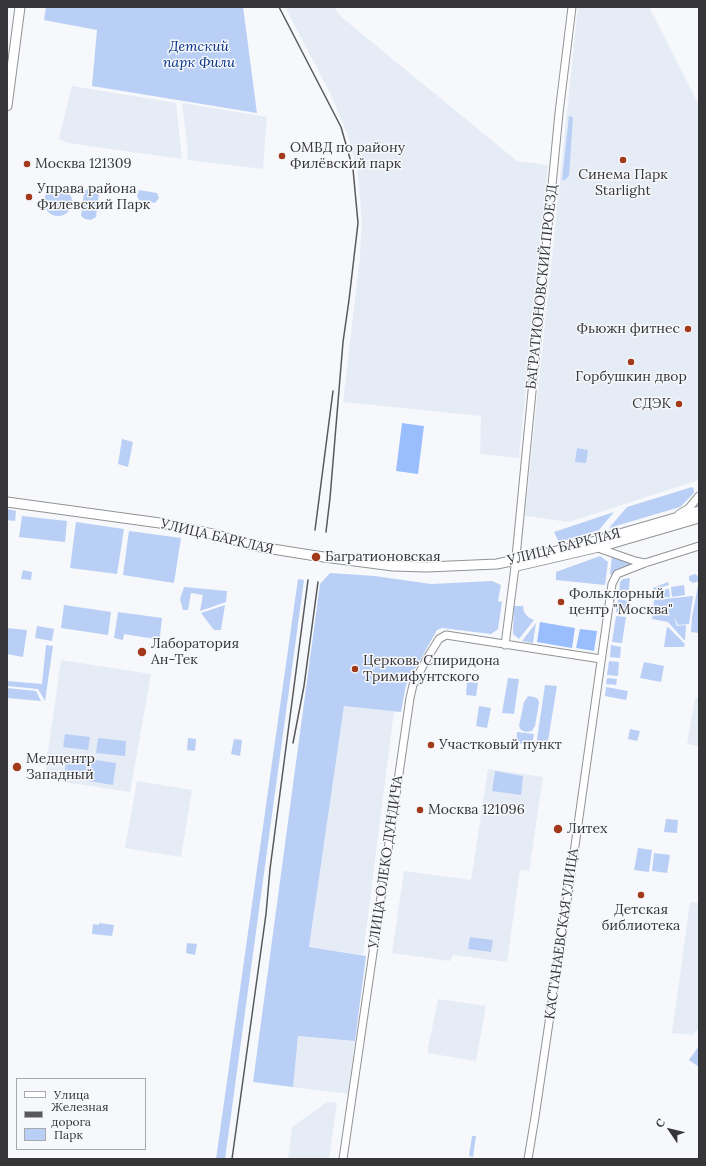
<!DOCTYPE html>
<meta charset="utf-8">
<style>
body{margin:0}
#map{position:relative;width:706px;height:1166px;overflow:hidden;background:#f6f8fb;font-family:Lora,serif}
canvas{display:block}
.frame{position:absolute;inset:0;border:8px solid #363638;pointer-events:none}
.legend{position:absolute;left:16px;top:1078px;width:130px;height:72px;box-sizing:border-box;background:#f6f8fb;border:1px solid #a9aaad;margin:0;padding:5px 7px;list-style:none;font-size:12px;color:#363638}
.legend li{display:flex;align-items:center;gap:8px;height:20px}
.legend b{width:20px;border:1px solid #a9aaad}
.north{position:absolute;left:650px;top:1110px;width:40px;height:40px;-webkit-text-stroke:3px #f6f8fb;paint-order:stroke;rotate:305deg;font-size:11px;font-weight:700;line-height:16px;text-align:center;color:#363638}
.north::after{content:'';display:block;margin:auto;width:14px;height:18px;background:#363638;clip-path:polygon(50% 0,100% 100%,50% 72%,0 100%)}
</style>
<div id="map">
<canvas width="706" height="1166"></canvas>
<div class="frame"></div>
<ul class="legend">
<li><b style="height:5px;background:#fff"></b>Улица</li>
<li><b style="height:5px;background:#58585b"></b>Железная дорога</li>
<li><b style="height:11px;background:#b9cff6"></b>Парк</li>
</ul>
<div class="north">С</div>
</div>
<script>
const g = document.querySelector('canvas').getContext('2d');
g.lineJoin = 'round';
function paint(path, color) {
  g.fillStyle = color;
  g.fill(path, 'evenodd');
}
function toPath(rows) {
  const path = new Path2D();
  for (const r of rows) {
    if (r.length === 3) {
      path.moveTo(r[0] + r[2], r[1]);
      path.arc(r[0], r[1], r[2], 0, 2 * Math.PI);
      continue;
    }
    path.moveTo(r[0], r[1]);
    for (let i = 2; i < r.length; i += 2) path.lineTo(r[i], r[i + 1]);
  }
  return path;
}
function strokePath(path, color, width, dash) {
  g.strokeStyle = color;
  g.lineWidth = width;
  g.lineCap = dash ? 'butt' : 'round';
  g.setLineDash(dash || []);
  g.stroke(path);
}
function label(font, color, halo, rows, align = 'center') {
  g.font = font + ' Lora,serif';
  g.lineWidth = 3;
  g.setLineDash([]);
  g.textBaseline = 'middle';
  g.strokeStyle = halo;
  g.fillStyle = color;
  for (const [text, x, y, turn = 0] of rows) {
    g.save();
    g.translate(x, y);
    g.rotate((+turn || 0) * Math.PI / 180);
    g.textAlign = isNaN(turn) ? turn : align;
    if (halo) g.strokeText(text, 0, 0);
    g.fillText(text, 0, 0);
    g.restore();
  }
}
paint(toPath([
 [285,7,334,7,340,16,517,161,548,165,519,458,480,454,481,416,343,402,360,256,362,221,357,168,347,133,331,95],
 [578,7,649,7,699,105,699,480,569,522,525,516],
 [72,86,176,103,182,159,68,143,59,139],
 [182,103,267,117,263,169,187,160,188,151],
 [61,660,151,674,130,792,44,779],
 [695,698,699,698,699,746,687,744],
 [344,706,394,711,363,955,309,947],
 [488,769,543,777,529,871,520,870,507,962,453,955,450,961,392,953,404,871,471,880],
 [137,781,192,790,181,857,125,848],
 [690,902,699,903,699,1028,692,1035,672,1033],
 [438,999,486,1006,476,1061,427,1053],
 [298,1036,355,1041,348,1094,293,1087],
 [327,1102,337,1103,329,1159,288,1159,292,1127]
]), '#e6ecf6');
paint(toPath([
 [46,7,243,7,257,113,92,86,97,30,44,20],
 [569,116,573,117,569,176,565,180,562,180],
 [89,188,94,189,99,193,96,217,91,220,85,219,81,216,84,192],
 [58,202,14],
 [139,190,157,193,159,198,155,203,139,200,137,196],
 [122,439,133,442,128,467,118,464],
 [577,448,588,450,586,463,575,462],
 [692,487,694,489,694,493,680,507,609,528,627,507],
 [7,509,16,511,15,521,7,520],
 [614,512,599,530,559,542,554,532],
 [22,516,67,521,65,542,19,537],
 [76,522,124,529,117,574,70,568],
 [129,531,181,538,174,583,123,575],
 [600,556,608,562,605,585,556,580,556,572],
 [612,557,631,563,634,564,620,569,612,575,610,574],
 [23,570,32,572,31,580,21,579],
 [330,573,375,576,431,584,492,581,501,585,498,601,502,602,498,629,491,634,442,628,437,630,406,685,401,712,344,706,309,947,366,956,355,1041,298,1036,293,1087,253,1082,320,584],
 [695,574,698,576,699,581,693,583,689,580,689,576],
 [630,578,628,597,619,595,620,582,623,579],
 [298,579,304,580,225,1159,216,1159],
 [668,582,669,585,662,587,662,590,669,589,670,597,654,598,653,588],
 [684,585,685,595,672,597,671,587],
 [698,586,699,586,699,633,691,632,692,617],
 [184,587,227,591,226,602,200,611,203,595,191,593,188,610,183,610,180,599],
 [693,596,689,624,678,625,674,616,653,612,654,600],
 [618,599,628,601,626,613,616,612],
 [64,605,111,612,108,635,61,628],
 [225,605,221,630,214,630,201,613],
 [514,606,523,606,524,612,528,617,534,620,519,639,513,634],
 [118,612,162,618,159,645,155,644,155,639,124,634,123,640,114,638],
 [653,613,674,616,677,626,686,625,685,640,684,640,668,622,652,619],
 [616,616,626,617,622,643,612,642],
 [536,623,533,643,522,641],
 [37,626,54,629,52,641,35,638],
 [667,627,669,628,685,644,684,647,664,647],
 [7,628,27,630,23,657,7,654],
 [46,645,53,646,45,701,38,689,7,686,7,681,42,684],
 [611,645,621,647,620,658,610,657],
 [609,661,619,662,618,676,607,675],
 [644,662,664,666,661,682,640,678],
 [508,678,519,679,514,714,502,713],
 [607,678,617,679,616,685,606,684],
 [467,682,478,683,476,696,466,695],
 [545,685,557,686,547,747,536,746],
 [606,687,628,691,626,700,605,696],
 [7,688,36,691,41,701,7,698],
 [528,696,534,697,538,699,539,703,535,726,532,731,526,732,521,730,519,726,524,702],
 [479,706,491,708,487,728,476,726],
 [630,729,640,731,637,741,628,739],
 [517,732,534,734,532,745,516,743],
 [65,734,90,737,88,750,63,747],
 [98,738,126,741,125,756,96,753],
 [188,738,196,739,195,751,187,750],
 [234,739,242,740,240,756,231,754],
 [67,756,116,763,113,785,64,777],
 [495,771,523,776,521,795,492,791],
 [666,819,678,820,677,833,664,832],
 [638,848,652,850,649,872,634,870],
 [654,853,670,855,667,873,652,871],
 [99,923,114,925,112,936,92,934,93,924,99,925],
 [470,937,493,940,491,952,468,949],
 [187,943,197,944,195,955,186,953],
 [699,1046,699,1067,689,1060],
 [472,1136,476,1136,473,1157,469,1156]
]), '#b9cff6');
paint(toPath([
 [402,423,424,426,418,474,396,471],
 [540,622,575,628,572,648,537,642],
 [580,629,597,631,594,651,576,648]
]), '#9abefd');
const minor = toPath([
 [679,514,689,508,699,496],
 [598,548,635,561,645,563],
 [505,645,515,567,559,113,572,7],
 [343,1159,410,698,413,685,426,660,439,639,446,635,601,659],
 [528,1159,535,1117,571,874,612,584,617,574,645,563,699,546]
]);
const major = toPath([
 [7,106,20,7],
 [7,502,167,524,213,534,260,547,310,555],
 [324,557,393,566,427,567,497,564,571,548,699,511],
 [517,566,603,546,699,518]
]);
strokePath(minor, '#919395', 9);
strokePath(major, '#919395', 11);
strokePath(minor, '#fff', 7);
strokePath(major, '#fff', 9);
strokePath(toPath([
 [279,7,341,127,353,169,358,223,349,300,343,342,330,498,326,532],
 [315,530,333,391],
 [293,743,304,686,318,582],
 [232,1159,266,914,270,869,308,580]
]), '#58585b', 1.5);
const majorBridge = toPath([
 [310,555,324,557]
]);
strokePath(majorBridge, '#919395', 11, []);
strokePath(majorBridge, '#fff', 9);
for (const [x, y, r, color] of [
 [282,156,4,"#a1391a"],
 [623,160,4,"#a1391a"],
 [27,164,4,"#a1391a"],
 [29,197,4,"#a1391a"],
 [688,329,4,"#a1391a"],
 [631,362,4,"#a1391a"],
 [679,404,4,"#a1391a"],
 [316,557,5,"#a1391a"],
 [561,602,4,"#a1391a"],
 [142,652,5,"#a1391a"],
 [355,669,4,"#a1391a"],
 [431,745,4,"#a1391a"],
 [17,767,5,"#a1391a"],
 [420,810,4,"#a1391a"],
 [558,829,5,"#a1391a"],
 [641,895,4,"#a1391a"]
]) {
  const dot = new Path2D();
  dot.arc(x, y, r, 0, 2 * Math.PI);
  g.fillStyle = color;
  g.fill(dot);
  strokePath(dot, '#f6f8fb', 1.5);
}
label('italic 14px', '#022f87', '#f6f8fb', [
 ["Детский",199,47],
 ["парк Фили",199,63]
]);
label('14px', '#363638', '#f6f8fb', [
 ["ОМВД по району",290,148],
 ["Филёвский парк",290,164],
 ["Москва 121309",35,164],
 ["Синема Парк",623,175,"center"],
 ["Starlight",623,191,"center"],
 ["Управа района",37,189],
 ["Филевский Парк",37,205],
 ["Фьюжн фитнес",680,329,"right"],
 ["Горбушкин двор",631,377,"center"],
 ["СДЭК",671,404,"right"],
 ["Багратионовская",325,557],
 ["Фольклорный",569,594],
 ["центр \"Москва\"",569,610],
 ["Лаборатория",151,644],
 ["Ан-Тек",151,660],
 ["Церковь Спиридона",363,661],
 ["Тримифунтского",363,677],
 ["Участковый пункт",439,745],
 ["Медцентр",26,759],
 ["Западный",26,775],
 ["Москва 121096",428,810],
 ["Литех",567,829],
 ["Детская",641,910,"center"],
 ["библиотека",641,926,"center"]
], 'left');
label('14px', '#363638', '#f6f8fb', [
 ["БАГРАТИОНОВСКИЙ ПРОЕЗД",542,287,-84],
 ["УЛИЦА БАРКЛАЯ",217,537,13],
 ["УЛИЦА БАРКЛАЯ",564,547,-14],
 ["УЛИЦА ОЛЕКО ДУНДИЧА",386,862,-82],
 ["КАСТАНАЕВСКАЯ УЛИЦА",562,934,-82]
]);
</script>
